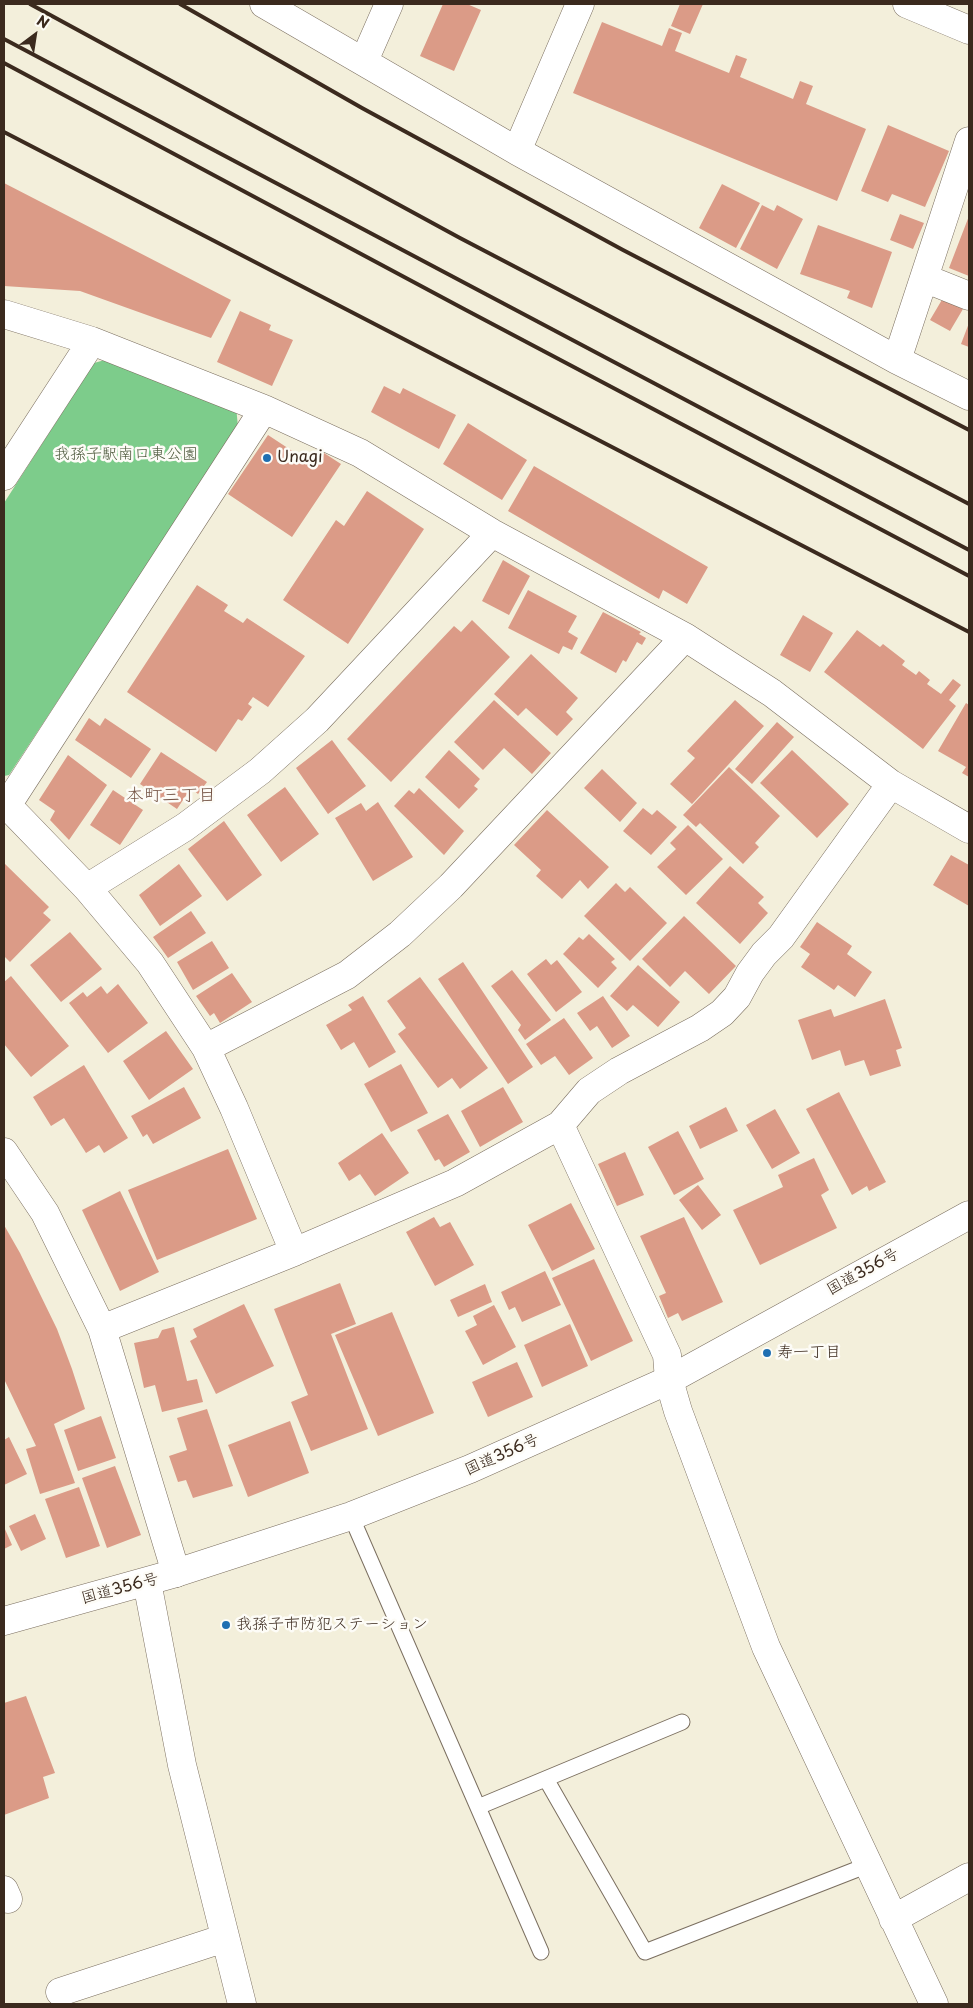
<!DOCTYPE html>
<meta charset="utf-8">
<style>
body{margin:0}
#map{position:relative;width:973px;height:2008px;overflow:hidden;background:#f3efdb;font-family:"Playpen Sans",sans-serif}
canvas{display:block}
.frame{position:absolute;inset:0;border:5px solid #3b2a1e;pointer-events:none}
.north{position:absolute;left:10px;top:10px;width:50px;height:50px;-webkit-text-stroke:4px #fdfcf7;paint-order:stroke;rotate:31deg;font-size:14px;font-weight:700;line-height:20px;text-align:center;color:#3b2a1e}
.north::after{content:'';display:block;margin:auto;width:18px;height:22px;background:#3b2a1e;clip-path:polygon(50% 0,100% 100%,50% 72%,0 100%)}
</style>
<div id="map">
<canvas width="973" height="2008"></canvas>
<div class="frame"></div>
<div class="north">N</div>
</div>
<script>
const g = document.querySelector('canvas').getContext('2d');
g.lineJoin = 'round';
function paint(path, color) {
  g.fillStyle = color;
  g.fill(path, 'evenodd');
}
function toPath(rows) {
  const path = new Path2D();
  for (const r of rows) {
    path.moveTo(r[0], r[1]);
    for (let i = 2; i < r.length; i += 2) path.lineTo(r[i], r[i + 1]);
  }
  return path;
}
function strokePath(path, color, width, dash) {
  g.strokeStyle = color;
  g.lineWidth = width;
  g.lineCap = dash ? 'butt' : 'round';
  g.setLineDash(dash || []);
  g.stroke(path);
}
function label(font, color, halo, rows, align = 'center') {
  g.font = font + ' "Playpen Sans","Klee One",sans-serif';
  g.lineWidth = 5;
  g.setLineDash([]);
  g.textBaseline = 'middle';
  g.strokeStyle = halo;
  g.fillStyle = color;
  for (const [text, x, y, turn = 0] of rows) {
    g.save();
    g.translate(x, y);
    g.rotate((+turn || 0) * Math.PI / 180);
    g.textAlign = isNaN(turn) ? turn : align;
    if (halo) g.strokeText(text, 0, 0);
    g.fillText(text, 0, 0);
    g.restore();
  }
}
paint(toPath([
 [112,358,236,406,238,427,9,775,4,776,4,503,94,363]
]), '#7dcc8b');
paint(toPath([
 [443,4,467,4,481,10,454,71,420,56],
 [680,4,703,4,690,34,671,26],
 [602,22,662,46,669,28,682,33,675,51,729,73,736,55,747,59,740,77,793,99,800,81,813,86,806,104,866,129,837,201,573,93],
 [888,125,949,151,925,207,892,194,888,202,861,191],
 [4,183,231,300,211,338,80,291,4,286],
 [722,184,760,203,736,248,699,228],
 [762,205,774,211,777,205,803,219,777,269,740,249],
 [900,214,924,223,913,249,890,240],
 [969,216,969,276,949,268],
 [818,225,892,252,872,308,847,298,850,291,800,274],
 [943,298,963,309,950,331,930,320],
 [240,311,271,325,269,330,293,340,272,386,217,362],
 [969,323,969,347,961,344],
 [384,386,400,394,403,388,456,415,439,449,371,412],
 [468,423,527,460,502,500,443,464],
 [268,435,315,466,324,453,341,464,292,537,228,494],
 [534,466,708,567,687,604,663,590,659,599,508,511],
 [367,491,424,529,348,644,283,600,336,520,344,526],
 [503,560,530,576,509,615,482,601],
 [197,585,228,605,224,611,243,623,247,618,305,656,268,707,253,697,248,704,252,707,242,721,238,719,216,752,127,692],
 [528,590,577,616,568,632,578,638,572,650,563,646,559,654,508,628],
 [603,612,641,632,639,634,646,638,642,645,637,642,626,662,623,660,616,673,580,653],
 [803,615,833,633,810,672,780,655],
 [472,620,510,657,391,782,347,739,454,626,461,632],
 [857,630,880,647,883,644,905,661,902,665,916,675,919,671,930,680,927,684,941,694,953,679,961,685,949,700,956,706,923,749,824,672],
 [531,654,578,698,566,712,573,719,557,736,526,708,518,716,494,694],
 [494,700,551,753,532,774,504,748,483,770,454,742],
 [735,700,764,726,692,804,670,784,695,758,687,751],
 [966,703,969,705,969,777,962,773,966,767,938,751],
 [89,718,100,726,105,718,151,749,131,778,75,740],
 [777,722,794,737,752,784,735,769],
 [332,740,366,786,328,814,296,768],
 [449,750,480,779,474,786,478,789,459,809,425,777],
 [792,750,849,804,817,838,760,783],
 [161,752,207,782,198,794,191,788,177,809,140,784],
 [68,755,107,785,69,840,50,820,55,811,39,800],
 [729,767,780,816,755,843,759,847,743,864,700,823,696,827,683,815],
 [602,769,637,803,620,822,584,788],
 [285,787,319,834,281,862,247,815],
 [419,788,464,831,444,855,394,806,409,790,414,794],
 [113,790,143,810,120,845,90,825],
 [378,802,413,857,373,881,335,818,361,803,366,811],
 [643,808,652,815,657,810,677,827,651,855,623,831],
 [547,810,609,867,588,889,580,880,562,899,536,876,541,870,514,845],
 [224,821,262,875,227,901,188,849],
 [688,825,723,859,686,895,657,867,676,849,670,843],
 [951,855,969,865,969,906,933,885],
 [4,863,49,907,43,913,51,920,10,962,4,956],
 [179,864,202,896,160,926,139,895],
 [730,866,764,897,758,903,768,913,740,944,696,903],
 [616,883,625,892,630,887,667,923,630,961,584,916],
 [191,911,206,933,168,958,153,937],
 [684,916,736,966,709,994,685,971,670,987,642,959],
 [817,922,852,946,847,954,872,972,855,997,838,985,834,990,801,967,810,954,800,947],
 [70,932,102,969,61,1002,30,965],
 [589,934,615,959,611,962,617,968,598,988,563,954,579,937,583,940],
 [212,941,229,968,193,990,177,962],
 [546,959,551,965,557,960,582,992,556,1012,527,974],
 [463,962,533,1067,508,1084,438,979],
 [638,965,680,1002,658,1027,633,1005,627,1011,610,996],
 [512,970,551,1020,525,1040,518,1030,521,1025,491,986],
 [232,973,252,1002,220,1023,214,1013,210,1016,196,996],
 [11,976,69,1046,31,1077,4,1044,4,982],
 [420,977,488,1068,460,1089,452,1078,438,1088,398,1034,406,1028,387,1001],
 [118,984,148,1023,108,1053,69,1003,83,992,87,997,101,986,107,994],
 [363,996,396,1052,369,1068,354,1042,341,1050,326,1025,352,1010,348,1005],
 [603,996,630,1036,612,1048,597,1026,590,1031,577,1013],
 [885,999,902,1048,896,1050,901,1066,870,1076,864,1060,845,1066,840,1050,812,1060,798,1020,831,1009,834,1017],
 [564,1018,593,1058,569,1075,555,1056,541,1065,526,1044],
 [166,1031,193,1069,149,1100,123,1061],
 [401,1064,428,1113,391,1132,364,1084],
 [84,1065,128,1138,104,1153,99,1145,86,1153,64,1118,51,1126,33,1097],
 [184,1087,201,1118,153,1144,147,1134,143,1137,131,1116],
 [503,1087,523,1122,480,1147,461,1111],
 [839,1092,886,1182,869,1191,867,1186,852,1195,806,1109],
 [726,1107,738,1131,700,1149,689,1126],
 [775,1109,800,1153,772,1169,746,1125],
 [448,1114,470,1152,444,1167,439,1159,435,1161,417,1130],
 [678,1131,704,1179,674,1195,648,1147],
 [382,1133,409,1173,375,1196,360,1174,349,1181,338,1163],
 [228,1149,257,1219,157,1260,128,1190],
 [625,1152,644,1195,617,1206,598,1164],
 [814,1158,829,1190,821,1195,837,1228,760,1265,733,1210,783,1187,778,1175],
 [698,1185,721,1215,702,1230,679,1200],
 [120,1191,159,1272,120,1291,82,1210],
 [571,1203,595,1249,552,1271,528,1225],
 [434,1217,440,1227,450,1222,474,1265,435,1286,406,1232],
 [684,1217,723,1302,682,1321,678,1313,668,1318,659,1296,666,1293,640,1236],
 [4,1225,20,1253,57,1329,72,1369,85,1409,54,1424,75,1483,40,1494,26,1449,36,1446,4,1379],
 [594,1259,633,1341,591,1361,552,1278],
 [545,1271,561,1305,522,1322,515,1307,509,1310,501,1292],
 [340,1283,356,1324,331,1334,368,1429,311,1451,291,1402,308,1395,274,1309],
 [485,1284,492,1302,458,1317,450,1300],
 [244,1304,274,1366,216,1394,190,1341,197,1337,193,1329],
 [494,1305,516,1347,483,1365,465,1331,477,1325,473,1316],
 [392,1312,434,1413,378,1436,335,1335],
 [570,1324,588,1366,542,1387,524,1345],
 [174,1327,187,1381,197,1379,203,1402,162,1412,155,1385,144,1388,134,1343,158,1338,162,1330],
 [517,1362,533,1397,488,1417,472,1382],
 [207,1409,233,1486,193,1498,186,1480,178,1482,169,1456,187,1450,177,1418],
 [101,1416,116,1458,78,1471,64,1430],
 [290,1421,309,1473,248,1497,228,1445],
 [9,1437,27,1474,4,1485,4,1440],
 [115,1466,141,1535,107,1548,82,1478],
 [79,1487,100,1546,66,1558,45,1499],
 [35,1514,46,1539,21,1551,9,1526],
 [4,1527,12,1545,4,1549],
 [26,1696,55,1773,43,1777,49,1798,4,1815,4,1703]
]), '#db9b87');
const service = toPath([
 [351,1516,541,1952],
 [546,1779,645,1952,868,1865],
 [478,1807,682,1722]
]);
const minor = toPath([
 [264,4,517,151,897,360,969,396],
 [907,4,969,30],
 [364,61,389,4],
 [517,151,580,4],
 [924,278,969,296],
 [4,314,92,341,264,409,360,453,492,533,685,637,772,693,891,784,969,829],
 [897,360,969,141],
 [4,476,92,341],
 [4,802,87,888,150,963,206,1048,234,1108,294,1252],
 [8,804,264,409],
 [87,888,185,827,260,771,317,720,492,533],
 [206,1048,347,975,400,934,451,886,685,637],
 [560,1125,589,1091,619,1071,700,1028,722,1013,737,997,750,973,764,954,781,937,891,784],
 [4,1152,45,1213,102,1329,176,1573],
 [102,1329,294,1252,455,1183,560,1125,667,1355,669,1380,678,1411,766,1647,934,2004],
 [147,1582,182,1765,242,2004],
 [4,1890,8,1899],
 [893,1919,969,1877],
 [60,1992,225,1938]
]);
const trunk = toPath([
 [4,1621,176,1573,351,1516,470,1469,669,1380,969,1215]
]);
strokePath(service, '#7b6f60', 17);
strokePath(minor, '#7b6f60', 29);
strokePath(trunk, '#7b6f60', 29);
strokePath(service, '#fff', 15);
strokePath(minor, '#fff', 28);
strokePath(trunk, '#fff', 28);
strokePath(toPath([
 [30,4,460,238,969,504],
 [180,4,362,108,623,250,969,430],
 [4,39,969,550],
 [4,63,464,309,969,576],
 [4,132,969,632]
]), '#3b2a1e', 4);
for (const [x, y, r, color] of [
 [267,458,5,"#1f6fb2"],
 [767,1353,5,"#1f6fb2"],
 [226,1625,5,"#1f6fb2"]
]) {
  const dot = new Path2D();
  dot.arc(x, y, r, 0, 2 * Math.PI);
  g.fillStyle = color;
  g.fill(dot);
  strokePath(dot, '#fdfcf7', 2);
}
label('16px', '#4f5b3f', '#fdfcf7', [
 ["我孫子駅南口東公園",126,455]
]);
label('16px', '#3b2a1e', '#fdfcf7', [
 ["Unagi",277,458],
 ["寿一丁目",777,1353],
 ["我孫子市防犯ステーション",236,1625]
], 'left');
label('16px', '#3b2a1e', '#fdfcf7', [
 ["国道356号",863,1272,-29],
 ["国道356号",502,1455,-24],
 ["国道356号",120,1589,-15]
]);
label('18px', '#735243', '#fdfcf7', [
 ["本町三丁目",171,796]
]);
</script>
